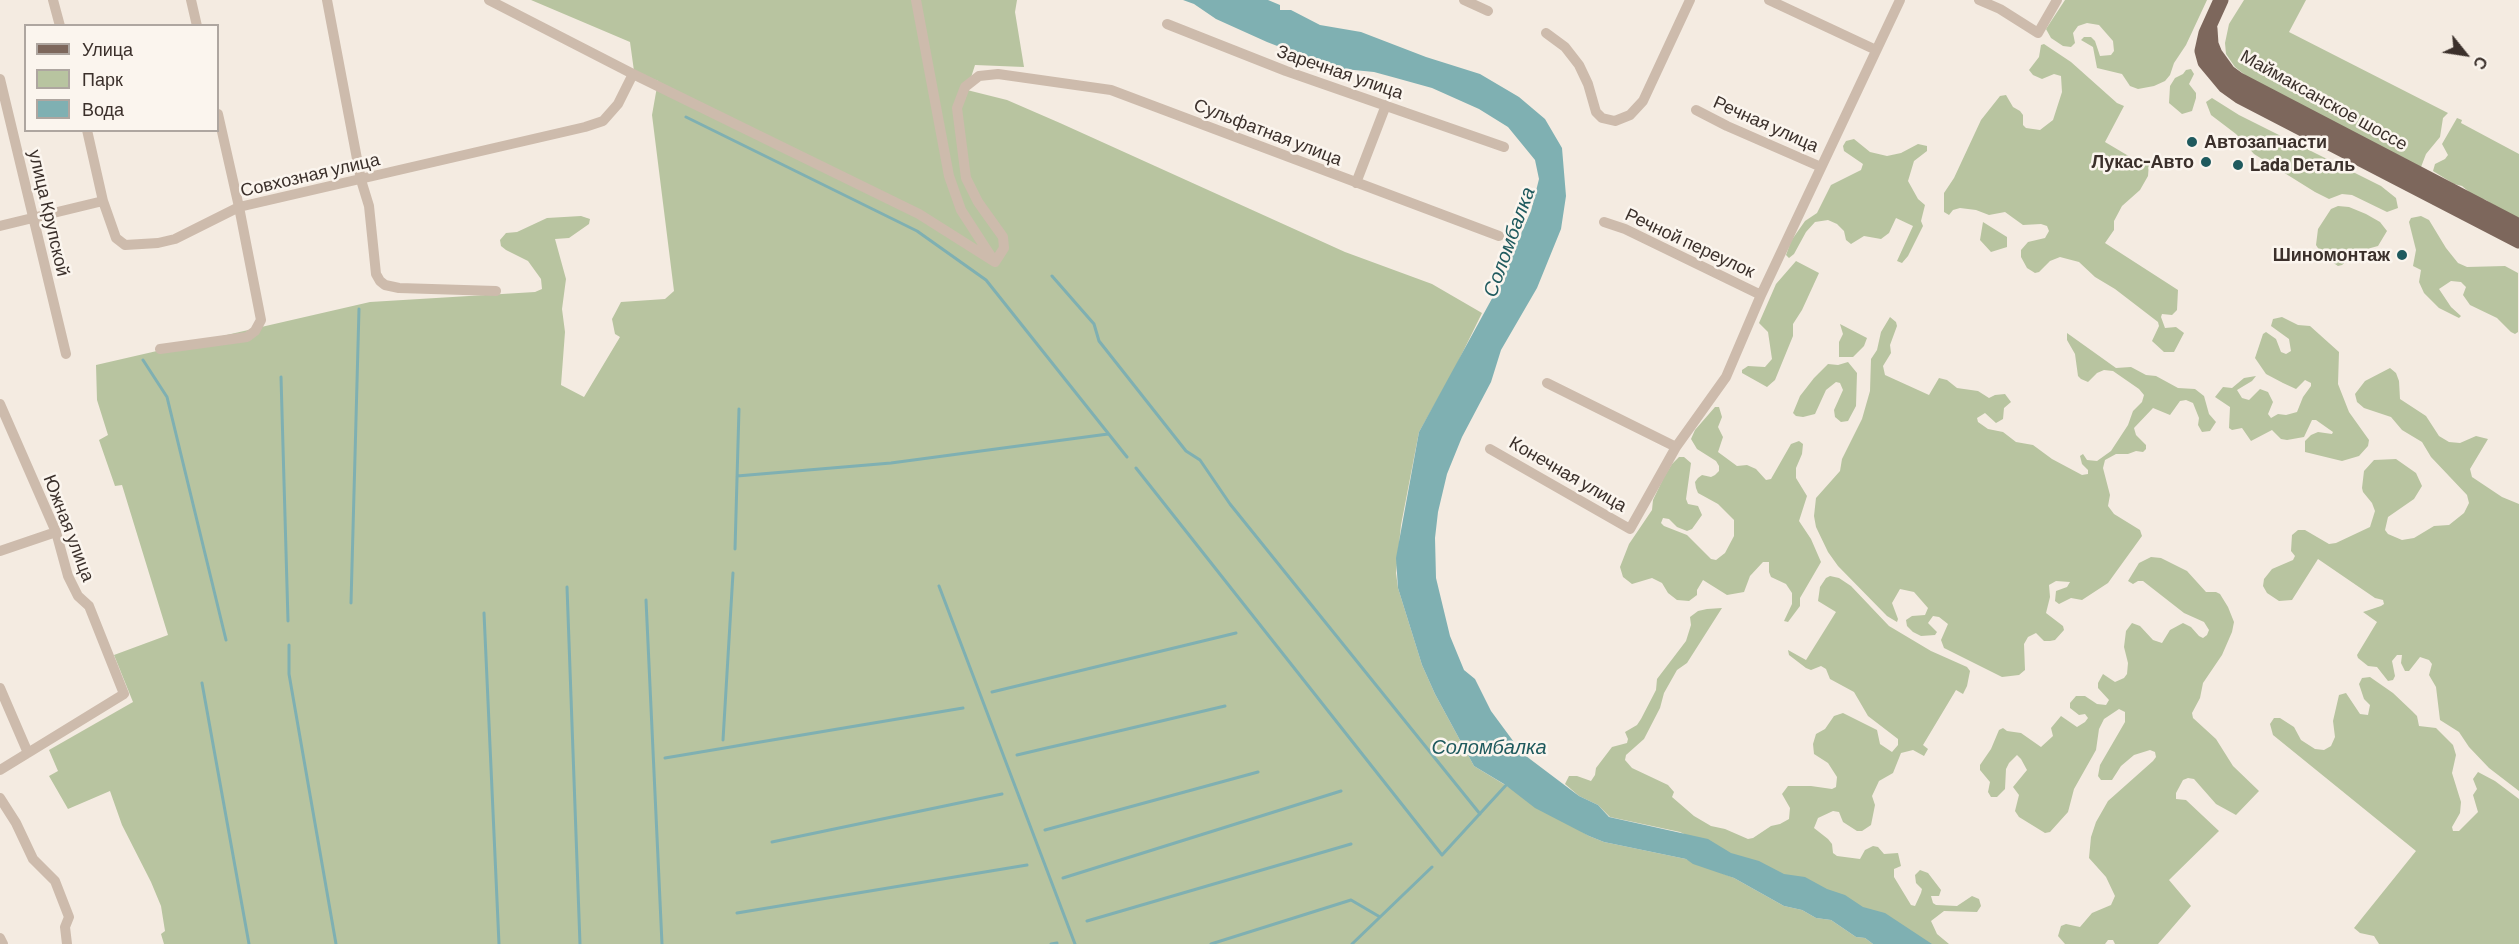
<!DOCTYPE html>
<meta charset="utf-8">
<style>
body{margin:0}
#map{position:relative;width:2519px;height:944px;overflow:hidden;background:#f4ebe1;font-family:Barlow,sans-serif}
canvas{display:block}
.legend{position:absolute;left:24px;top:24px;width:195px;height:108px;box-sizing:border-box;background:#fbf5ee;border:2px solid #aea6a0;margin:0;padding:8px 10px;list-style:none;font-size:18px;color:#3b302b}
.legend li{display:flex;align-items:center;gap:12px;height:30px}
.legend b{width:30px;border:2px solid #aea6a0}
.north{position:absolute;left:2435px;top:24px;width:60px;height:60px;-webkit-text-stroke:4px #fbf5ee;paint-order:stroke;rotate:120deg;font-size:16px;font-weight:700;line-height:24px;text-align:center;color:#3b302b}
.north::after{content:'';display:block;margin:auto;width:21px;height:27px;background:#3b302b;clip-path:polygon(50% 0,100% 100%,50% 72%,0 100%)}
</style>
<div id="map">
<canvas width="2519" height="944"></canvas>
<ul class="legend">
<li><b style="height:8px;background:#7d675c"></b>Улица</li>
<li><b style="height:16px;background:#b8c4a0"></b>Парк</li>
<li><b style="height:16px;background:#7fb0b2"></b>Вода</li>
</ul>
<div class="north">С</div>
</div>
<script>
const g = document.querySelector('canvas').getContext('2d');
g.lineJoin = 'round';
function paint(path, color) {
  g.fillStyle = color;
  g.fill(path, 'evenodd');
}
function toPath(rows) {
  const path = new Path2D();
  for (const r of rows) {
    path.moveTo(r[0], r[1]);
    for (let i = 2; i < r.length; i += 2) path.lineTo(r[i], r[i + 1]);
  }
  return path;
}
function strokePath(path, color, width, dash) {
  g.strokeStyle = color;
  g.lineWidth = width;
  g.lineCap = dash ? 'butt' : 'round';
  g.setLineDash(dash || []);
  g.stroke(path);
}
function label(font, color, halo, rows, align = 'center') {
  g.font = font + ' Barlow,sans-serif';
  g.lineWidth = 5;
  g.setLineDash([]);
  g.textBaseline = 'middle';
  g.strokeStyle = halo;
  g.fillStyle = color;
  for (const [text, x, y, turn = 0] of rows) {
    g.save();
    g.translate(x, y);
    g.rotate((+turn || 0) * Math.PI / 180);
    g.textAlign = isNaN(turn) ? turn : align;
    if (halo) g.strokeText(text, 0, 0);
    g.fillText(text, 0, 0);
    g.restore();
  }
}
paint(toPath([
 [531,0,1017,0,1015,12,1024,67,975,65,967,90,1007,100,1060,123,1345,252,1432,284,1482,313,1453,372,1419,432,1401,525,1396,573,1398,588,1422,665,1435,694,1474,766,1589,836,1604,842,1686,859,1734,878,1784,906,1802,910,1816,918,1831,920,1856,937,1865,938,1873,944,164,944,161,934,165,931,161,906,151,882,122,825,110,791,68,809,49,776,58,771,49,750,133,702,114,655,168,635,122,485,115,486,99,440,108,435,97,400,96,365,370,302,535,292,542,289,541,279,528,261,506,250,501,246,500,240,506,233,517,232,547,218,581,216,590,219,589,224,569,238,555,239,566,279,562,309,565,332,561,385,584,397,620,337,615,334,612,319,621,302,665,299,674,291,652,115,658,81,634,71,630,42],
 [2065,0,2207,0,2186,45,2174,63,2170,75,2165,81,2154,86,2138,89,2130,86,2122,74,2097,68,2093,47,2081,40,2084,37,2091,37,2095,41,2100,56,2111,55,2114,51,2113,41,2099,25,2087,23,2078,26,2073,33,2075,43,2071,47,2063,46,2051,38,2046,29],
 [2244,0,2306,0,2289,32,2448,113,2443,118,2440,137,2426,154,2421,167,2250,79,2235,67,2226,54,2225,43,2229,24],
 [2044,44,2071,62,2117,103,2124,106,2105,142,2132,158,2142,159,2149,163,2148,176,2140,190,2122,206,2114,221,2114,230,2105,243,2178,290,2177,310,2172,315,2162,314,2161,317,2165,328,2176,327,2184,333,2174,352,2164,352,2152,341,2159,326,2158,322,2115,289,2095,277,2079,262,2060,257,2050,261,2039,272,2035,273,2027,268,2021,257,2021,250,2028,242,2045,238,2049,231,2047,226,2041,224,2023,225,2005,212,1989,215,1976,210,1960,208,1953,210,1949,215,1944,212,1944,193,1954,178,1981,120,2000,96,2006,95,2013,107,2020,111,2023,115,2023,125,2026,128,2040,130,2053,120,2062,92,2061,76,2054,74,2042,79,2033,75,2029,70,2039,57,2041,45],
 [2191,69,2194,74,2189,84,2196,93,2196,98,2192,111,2182,114,2169,103,2170,86,2175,78,2183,74,2186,70],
 [2212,98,2239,115,2381,186,2396,198,2398,208,2387,212,2352,195,2342,194,2329,199,2315,192,2254,154,2236,134,2211,115,2206,102],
 [2457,118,2462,120,2461,123,2519,154,2519,218,2500,210,2486,200,2475,197,2462,186,2454,184,2433,171,2435,164,2445,159,2448,155,2442,144],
 [1854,139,1870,152,1887,156,1901,153,1918,144,1927,146,1927,151,1914,161,1908,181,1918,199,1925,205,1921,221,1923,226,1908,256,1902,263,1897,261,1913,226,1896,218,1889,233,1881,239,1864,236,1851,244,1846,240,1844,231,1837,224,1828,220,1815,222,1806,232,1794,254,1789,258,1786,255,1791,241,1805,221,1817,213,1831,185,1861,170,1863,164,1844,151,1843,146,1846,141],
 [2338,206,2349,207,2366,214,2380,222,2387,231,2378,246,2356,252,2342,265,2338,266,2323,256,2316,245,2318,229,2331,209],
 [2421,216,2429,220,2446,248,2458,263,2467,267,2505,266,2518,273,2518,332,2515,334,2511,332,2497,318,2470,305,2463,295,2466,287,2461,282,2451,281,2439,289,2451,307,2461,316,2459,318,2439,308,2424,293,2419,282,2421,270,2413,266,2416,250,2409,222,2411,218],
 [1983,222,2007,237,2007,247,1991,252,1980,240],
 [1796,261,1819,273,1802,310,1793,324,1793,336,1775,380,1767,387,1742,373,1742,370,1748,366,1765,367,1772,359,1768,332,1759,323,1776,284],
 [1890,317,1896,322,1897,326,1890,345,1891,353,1883,366,1885,375,1929,395,1939,378,1947,380,1957,388,1978,391,1989,398,1995,395,2005,394,2011,402,2004,408,2003,419,1996,423,1985,413,1977,418,1978,422,1988,429,2003,432,2016,442,2033,445,2052,459,2082,475,2088,474,2088,470,2082,464,2080,456,2083,454,2087,460,2097,461,2111,451,2128,425,2133,411,2142,402,2144,395,2139,389,2113,371,2104,370,2097,373,2088,382,2081,379,2078,376,2075,354,2067,340,2067,333,2116,368,2131,367,2146,375,2156,376,2178,388,2195,389,2204,396,2209,414,2216,422,2210,431,2202,432,2198,425,2199,418,2193,403,2186,400,2180,401,2170,415,2153,408,2134,428,2136,435,2146,445,2146,449,2143,452,2136,451,2128,454,2116,454,2105,460,2103,468,2110,495,2108,506,2114,514,2140,530,2142,536,2108,583,2082,600,2071,598,2059,604,2055,601,2056,591,2067,587,2070,582,2056,581,2049,585,2050,597,2046,613,2063,626,2064,630,2055,640,2050,641,2044,641,2036,633,2028,637,2024,644,2025,670,2019,675,2002,677,1944,648,1941,640,1948,624,1939,617,1933,616,1928,623,1937,632,1935,635,1921,636,1913,632,1907,626,1906,620,1912,616,1925,615,1928,608,1914,592,1900,589,1892,603,1898,619,1897,622,1887,616,1838,566,1828,552,1816,527,1814,516,1816,498,1840,471,1842,459,1862,419,1870,391,1871,359,1877,350,1881,332],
 [2282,317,2298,325,2310,326,2339,352,2338,384,2349,412,2369,440,2368,446,2359,456,2342,461,2305,452,2305,441,2311,435,2318,432,2332,434,2333,432,2316,420,2312,420,2304,437,2287,440,2281,439,2272,430,2251,441,2242,428,2232,430,2229,428,2230,407,2215,397,2223,387,2232,388,2244,378,2256,376,2252,381,2237,390,2242,398,2249,400,2260,389,2268,392,2273,402,2268,414,2271,418,2278,414,2286,415,2297,412,2303,397,2311,386,2311,383,2305,380,2296,389,2283,383,2266,374,2255,358,2263,334,2266,332,2276,339,2281,352,2286,354,2291,351,2289,339,2271,326,2273,319],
 [1840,324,1867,338,1864,346,1853,357,1839,357,1839,342,1843,334],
 [1848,362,1857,373,1856,406,1848,421,1841,422,1835,417,1834,410,1843,390,1840,383,1836,382,1826,390,1815,414,1803,417,1796,416,1793,413,1800,396,1814,378,1828,364,1838,365],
 [2390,368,2396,373,2399,381,2400,399,2426,416,2439,436,2449,442,2460,443,2476,436,2488,439,2470,469,2472,477,2502,497,2519,504,2519,791,2489,768,2469,747,2459,732,2440,720,2436,687,2429,675,2432,664,2429,660,2420,657,2409,671,2405,671,2401,663,2402,655,2397,655,2392,661,2395,676,2393,680,2388,681,2377,667,2368,666,2358,658,2357,655,2377,622,2363,612,2381,606,2384,604,2383,600,2375,598,2318,559,2292,600,2279,601,2267,593,2263,586,2264,579,2272,569,2293,560,2295,556,2291,551,2292,535,2298,530,2305,530,2329,544,2336,543,2370,527,2375,511,2372,503,2363,492,2362,488,2364,471,2374,460,2396,459,2416,473,2422,486,2414,499,2388,517,2385,530,2388,534,2402,540,2414,538,2434,526,2449,525,2464,513,2469,503,2467,495,2431,457,2422,442,2402,430,2391,417,2364,408,2357,402,2355,394,2365,381],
 [1715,407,1719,407,1722,417,1718,427,1723,437,1718,452,1737,466,1747,465,1756,469,1766,480,1771,479,1791,444,1799,441,1803,444,1802,454,1796,468,1796,478,1807,496,1799,521,1811,539,1821,562,1800,598,1800,606,1788,622,1784,621,1792,604,1792,593,1786,584,1771,577,1769,572,1769,562,1763,562,1750,576,1744,592,1727,595,1703,580,1697,590,1697,595,1689,601,1677,600,1668,593,1662,583,1652,578,1632,584,1623,577,1620,567,1629,544,1652,510,1653,500,1664,477,1672,464,1679,457,1684,457,1691,463,1686,499,1688,504,1698,506,1702,515,1692,529,1687,531,1677,527,1669,519,1663,518,1661,523,1664,526,1687,535,1711,559,1716,560,1725,553,1734,536,1734,520,1718,504,1698,493,1696,488,1695,482,1698,478,1702,475,1711,477,1715,475,1719,471,1719,466,1716,461,1697,449,1691,439,1695,430],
 [2151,557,2161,558,2187,571,2206,592,2216,592,2220,594,2228,607,2234,622,2232,632,2222,655,2203,683,2200,698,2192,713,2193,718,2216,739,2233,766,2259,791,2236,815,2216,804,2194,779,2188,778,2183,780,2176,793,2176,799,2186,800,2219,831,2169,880,2191,906,2158,944,2115,944,2113,940,2108,940,2105,944,2065,944,2058,936,2061,926,2066,924,2080,927,2092,913,2111,905,2115,896,2106,877,2089,858,2091,837,2096,822,2108,801,2153,761,2156,757,2155,752,2150,750,2134,755,2121,766,2112,780,2101,780,2098,776,2100,765,2125,722,2125,712,2119,709,2104,719,2099,729,2096,750,2074,789,2068,812,2050,832,2045,833,2019,817,2015,811,2019,795,2013,787,2027,770,2021,759,2017,755,2009,763,2006,769,2005,789,1997,797,1991,797,1988,792,1990,782,1980,770,1980,765,1991,749,1999,730,2003,728,2007,731,2021,733,2041,747,2053,736,2051,728,2061,716,2077,727,2085,722,2088,718,2085,714,2079,715,2070,708,2070,703,2076,696,2085,696,2097,704,2106,705,2109,700,2098,688,2098,683,2103,674,2115,682,2124,678,2127,674,2128,663,2124,647,2126,631,2132,623,2140,626,2153,640,2162,643,2170,630,2183,623,2191,627,2199,636,2203,638,2207,635,2209,630,2204,622,2184,613,2143,581,2138,581,2133,584,2128,581,2139,563],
 [1830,576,1839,578,1851,586,1889,626,1931,651,1967,667,1970,671,1967,686,1963,694,1956,690,1923,745,1928,749,1924,756,1913,750,1901,753,1893,773,1879,781,1872,796,1875,805,1871,825,1862,831,1857,831,1843,822,1839,812,1833,811,1818,818,1814,828,1828,839,1832,844,1833,853,1837,856,1860,859,1865,850,1873,846,1878,847,1884,854,1898,853,1901,866,1894,869,1894,877,1911,905,1915,906,1921,893,1922,889,1916,883,1915,875,1920,870,1928,873,1941,890,1939,896,1931,896,1933,903,1936,905,1957,906,1972,896,1979,899,1981,906,1977,912,1944,911,1931,921,1937,934,1949,944,1909,944,1680,832,1610,817,1598,805,1579,796,1565,784,1569,776,1577,776,1591,781,1595,775,1596,768,1612,747,1627,743,1628,739,1625,732,1637,725,1641,719,1656,690,1657,679,1686,641,1691,625,1690,617,1698,611,1707,609,1722,608,1687,663,1677,670,1664,693,1660,708,1644,739,1626,755,1625,760,1632,768,1668,785,1674,792,1672,797,1694,816,1711,826,1725,829,1748,839,1753,838,1771,826,1780,824,1789,819,1790,808,1782,794,1788,786,1811,786,1832,789,1836,787,1837,777,1828,763,1814,754,1813,744,1816,734,1825,729,1834,716,1843,713,1877,730,1880,744,1892,752,1898,745,1898,739,1868,716,1854,692,1830,679,1826,669,1821,666,1811,670,1806,668,1789,655,1788,650,1806,660,1836,612,1818,601,1820,587,1826,578],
 [2370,677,2393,693,2412,711,2417,716,2419,726,2436,728,2453,745,2456,755,2452,773,2461,802,2460,813,2452,827,2453,831,2459,831,2478,812,2473,795,2477,789,2473,779,2478,772,2495,781,2519,799,2519,944,2379,944,2374,936,2360,933,2354,928,2416,851,2273,735,2270,724,2274,718,2280,718,2294,727,2301,740,2315,749,2324,750,2331,746,2335,737,2333,721,2339,695,2346,693,2360,714,2368,715,2370,705,2364,699,2359,684,2362,678]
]), '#b8c4a0');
paint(toPath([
 [1183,0,1268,0,1280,5,1280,10,1291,10,1320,25,1361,32,1426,57,1480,74,1519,97,1545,119,1562,148,1566,196,1561,229,1537,288,1501,350,1491,382,1462,437,1447,474,1438,512,1435,538,1436,578,1450,636,1464,670,1475,679,1491,711,1522,753,1579,796,1598,805,1609,817,1708,839,1731,853,1759,861,1784,874,1805,877,1827,889,1845,895,1863,907,1885,913,1932,944,1873,944,1865,938,1856,937,1831,920,1816,918,1802,910,1784,906,1734,878,1693,864,1686,859,1604,842,1589,836,1535,808,1504,784,1474,766,1435,694,1422,665,1398,588,1396,558,1419,432,1495,293,1531,211,1539,179,1535,160,1508,127,1479,109,1432,88,1396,78,1374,72,1334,68,1267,42,1216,19,1194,4]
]), '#7fb0b2');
strokePath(toPath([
 [686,117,917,231,986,280,1127,457],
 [1052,276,1094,324,1099,341,1186,451,1200,460,1230,504,1480,814],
 [143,360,167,397,226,640],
 [281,377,288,621],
 [1136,468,1442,855,1508,783],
 [737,476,891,463,1108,434],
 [735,549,739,409],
 [939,586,1075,944],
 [567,587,580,944],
 [646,600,662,944],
 [351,603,359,309],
 [484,613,499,944],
 [289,645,289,674,336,944],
 [202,683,249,944],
 [992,692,1236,633],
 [723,740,733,573],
 [1017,755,1225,706],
 [665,758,963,708],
 [1045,830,1258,772],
 [772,842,1002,794],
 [1063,878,1341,791],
 [737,913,1027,865],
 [1087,921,1351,844],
 [1051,944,1057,943],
 [1211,944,1351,900,1380,917],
 [1352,944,1432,867]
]), '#7fb0b2', 3);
strokePath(toPath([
 [53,0,60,26],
 [191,0,197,26],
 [327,0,361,180,369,206,376,274,380,281,385,285,399,288,496,291],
 [489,0,633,74,919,214,995,262,1004,248,1003,237,978,202,966,178,957,108,965,87,979,76,998,74,1111,90,1499,236],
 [916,0,949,176,961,210,994,261],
 [1464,0,1488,11],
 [1769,0,1876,50],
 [1979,0,2000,9,2038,33,2057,0],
 [1167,24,1286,71,1504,147],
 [1546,33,1565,47,1579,65,1588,84,1596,112,1602,118,1615,121,1630,115,1643,101,1690,0],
 [0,79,66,354],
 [1696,110,1727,126,1821,167],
 [87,130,103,201],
 [1356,183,1386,105],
 [1604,222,1625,229,1761,295],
 [0,226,103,201,116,238,125,245,158,243,175,239,239,207,585,127,603,121,618,104,633,74],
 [160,349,247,337,255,331,261,320,239,207,218,114],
 [1547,383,1676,447],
 [0,404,56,532,68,576,78,596,89,606,124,694,0,770],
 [1490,449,1630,529,1676,447,1726,377,1761,295,1900,0],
 [0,551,56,532],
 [0,688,28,753],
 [0,798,16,823,33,859,55,881,69,917,65,927,67,944],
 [0,938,3,944]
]), '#cdbbac', 10);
strokePath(toPath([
 [2221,0,2206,33,2202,51,2205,62,2225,86,2239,96,2519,241],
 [2210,29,2211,44,2215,54,2228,72,2239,80,2519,226]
]), '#7d675c', 15);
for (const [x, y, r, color] of [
 [2192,142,6,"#1f5a5e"],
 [2206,162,6,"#1f5a5e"],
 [2238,165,6,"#1f5a5e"],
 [2402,255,6,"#1f5a5e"]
]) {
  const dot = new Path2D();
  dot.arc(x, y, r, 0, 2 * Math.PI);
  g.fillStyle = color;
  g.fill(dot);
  strokePath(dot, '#fbf5ee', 2);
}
label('18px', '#3b302b', '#fbf5ee', [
 ["Заречная улица",1340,72,19],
 ["Маймаксанское шоссе",2324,100,29],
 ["Речная улица",1766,124,24],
 ["Сульфатная улица",1268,132,21],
 ["Совхозная улица",310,175,-13],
 ["улица Крупской",49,213,77],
 ["Речной переулок",1690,243,25],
 ["Конечная улица",1568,474,30],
 ["Южная улица",69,528,69]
]);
label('bold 18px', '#3b302b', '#fbf5ee', [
 ["Автозапчасти",2204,142],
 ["Лукас-Авто",2194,162,"right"],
 ["Lada Dеталь",2250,165],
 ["Шиномонтаж",2390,255,"right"]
], 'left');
label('italic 20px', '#1f5a5e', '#fbf5ee', [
 ["Соломбалка",1509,242,-70],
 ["Соломбалка",1489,747]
]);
</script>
